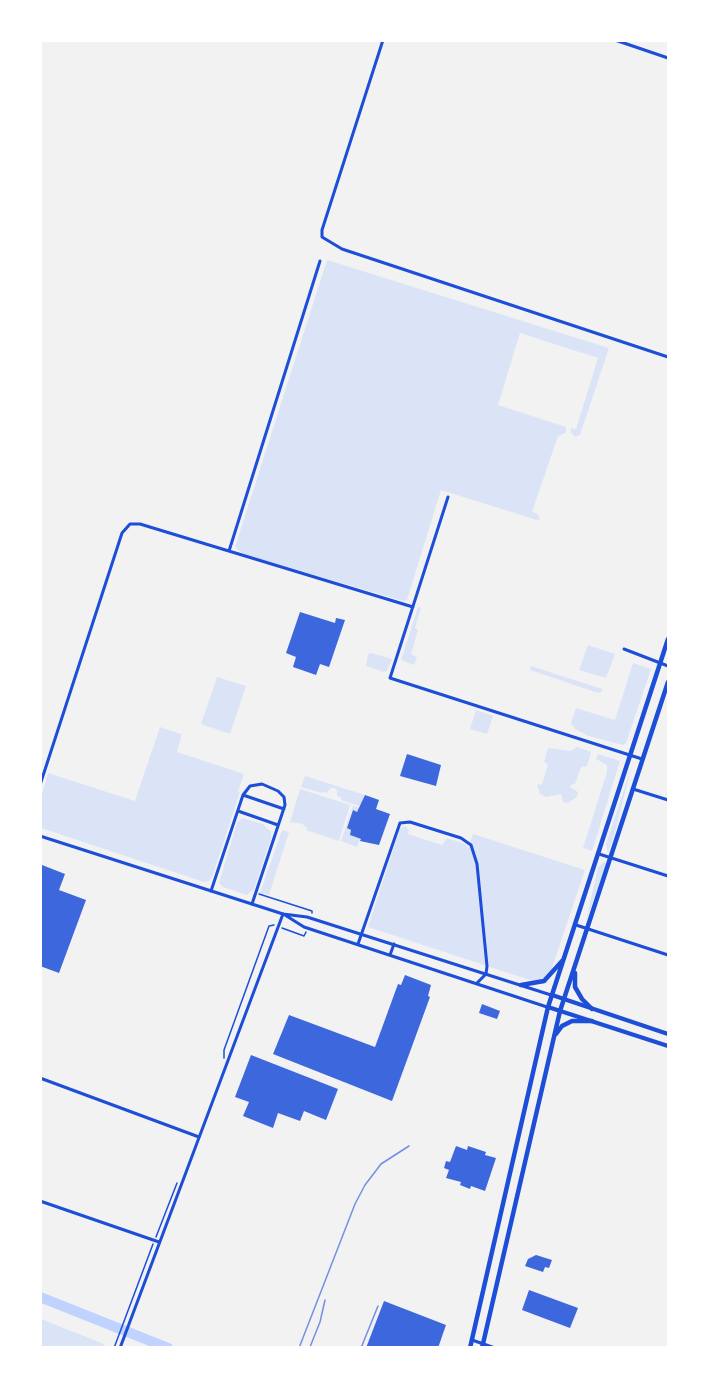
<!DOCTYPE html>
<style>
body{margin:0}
#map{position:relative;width:709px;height:1388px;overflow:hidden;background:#f2f2f2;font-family:Montserrat,sans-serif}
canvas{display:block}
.frame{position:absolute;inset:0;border:42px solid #fff;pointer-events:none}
</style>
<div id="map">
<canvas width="709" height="1388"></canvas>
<div class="frame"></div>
</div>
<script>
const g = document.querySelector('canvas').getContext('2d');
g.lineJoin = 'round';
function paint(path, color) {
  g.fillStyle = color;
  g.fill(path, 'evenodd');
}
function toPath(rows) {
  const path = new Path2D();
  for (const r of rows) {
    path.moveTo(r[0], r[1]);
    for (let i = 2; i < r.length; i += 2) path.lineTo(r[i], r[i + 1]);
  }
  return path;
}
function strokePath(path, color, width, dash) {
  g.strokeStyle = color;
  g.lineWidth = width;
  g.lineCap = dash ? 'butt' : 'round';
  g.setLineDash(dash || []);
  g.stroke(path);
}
paint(toPath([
 [327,260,609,348,580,435,575,437,571,433,571,428,576,429,598,358,520,333,498,405,566,427,566,433,558,436,532,512,538,514,540,519,537,520,441,490,407,600,403,601,246,555,239,551,235,547],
 [418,607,421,608,415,628,418,630,411,654,417,657,414,665,401,660],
 [588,645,615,654,606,678,579,670],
 [371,653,392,659,387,671,384,672,366,666,368,654],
 [633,663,651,669,626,743,623,745,589,736,575,729,571,723,576,708,615,720],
 [531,666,593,686,603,689,601,692,598,693,530,670],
 [217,677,246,686,230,734,201,724],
 [476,710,493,716,487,734,470,729],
 [160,727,181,734,181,737,177,752,244,774,238,791,240,792,212,877,209,881,204,882,41,828,41,798,48,773,135,801],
 [577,747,591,752,587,766,581,767,575,784,572,784,570,787,578,792,577,797,568,803,563,802,561,794,546,797,540,794,537,785,542,784,548,764,544,762,548,748,571,751],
 [598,754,620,761,592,851,583,848,607,772,607,765,596,759],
 [632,765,615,833,608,853,606,844],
 [305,776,365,795,362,805,359,806,341,800,341,797,337,796,337,791,335,788,331,788,327,793,323,792,322,793,301,787],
 [300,789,350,805,339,841,306,830,307,827,303,826,304,824,290,822],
 [353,806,359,808,357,812,352,810,347,828,351,830,350,835,360,839,357,847,341,841],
 [242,818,263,824,271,832,271,838,254,889,247,895,223,887,219,883,237,823],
 [405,826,409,830,408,834,442,845,447,838,465,844,468,848,473,834,585,870,547,983,542,984,368,927,400,828],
 [282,830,289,832,269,895,260,893],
 [605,861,606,864,586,921,598,867],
 [41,1319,104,1344,103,1347,41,1347]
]), '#dbe4f7');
strokePath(toPath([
 [40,1297,168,1348]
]), '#bfd3fe', 10);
paint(toPath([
 [300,612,335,623,336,618,345,620,329,667,320,664,316,675,293,667,296,657,286,653],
 [407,754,441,765,436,786,400,776],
 [365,795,379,800,376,809,390,814,379,845,360,841,361,839,350,835,351,830,347,828,353,810,357,812],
 [42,865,65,874,59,890,86,900,59,973,40,966],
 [405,975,431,985,428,996,430,997,392,1101,273,1054,289,1015,375,1047,398,984,401,985],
 [482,1004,500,1011,497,1019,479,1013],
 [251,1055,338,1089,326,1120,304,1111,300,1121,278,1113,273,1128,243,1116,249,1102,235,1097],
 [456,1146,467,1150,468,1146,486,1152,485,1155,496,1158,485,1191,471,1186,470,1189,460,1185,461,1182,446,1178,449,1170,444,1168,446,1161,450,1162],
 [536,1255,552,1260,549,1268,545,1267,543,1272,525,1266,528,1259],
 [529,1290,578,1308,570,1328,522,1310],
 [384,1301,446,1325,438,1348,366,1348]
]), '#3d67dc');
strokePath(toPath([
 [259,894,312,911,312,913],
 [282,928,304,936,306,932],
 [224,1058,224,1050,269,926,274,925],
 [156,1237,177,1183],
 [114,1348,153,1244]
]), '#1d4ed8', 1.5);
strokePath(toPath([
 [383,40,322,230,322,237,342,249,668,357],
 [615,40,668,58],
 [448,497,390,678,642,759],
 [229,551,320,261],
 [624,649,668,666],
 [40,785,122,533,130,524,140,524,413,607],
 [633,789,668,800],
 [243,795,284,809],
 [238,811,278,825],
 [599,854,668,876],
 [211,891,243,795,250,786,262,784,278,791,284,797,285,805,252,904],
 [576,925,668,955],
 [358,944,400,823,410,822,461,838,471,845,477,864,487,966,486,974,477,983],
 [40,1078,199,1137],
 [40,1201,159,1242],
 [472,1340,495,1348],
 [120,1348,283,914]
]), '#1d4ed8', 3);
strokePath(toPath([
 [40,836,283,914,307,917,551,995],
 [285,915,304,927,547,1007],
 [390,955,394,944]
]), '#1d4ed8', 3);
strokePath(toPath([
 [552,995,668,1034],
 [548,1007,668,1046]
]), '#1d4ed8', 4);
strokePath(toPath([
 [575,973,575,987,582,999,592,1009],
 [521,985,544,981,563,960],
 [556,1034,562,1026,572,1021,592,1021],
 [470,1348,548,1007,668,639],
 [482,1348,560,1011,668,682]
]), '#1d4ed8', 4.5);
strokePath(toPath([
 [310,1347,320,1322,325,1300],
 [299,1348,355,1204,365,1185,381,1164,409,1146],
 [361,1348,378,1306]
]), '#7290e2', 1.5);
</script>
